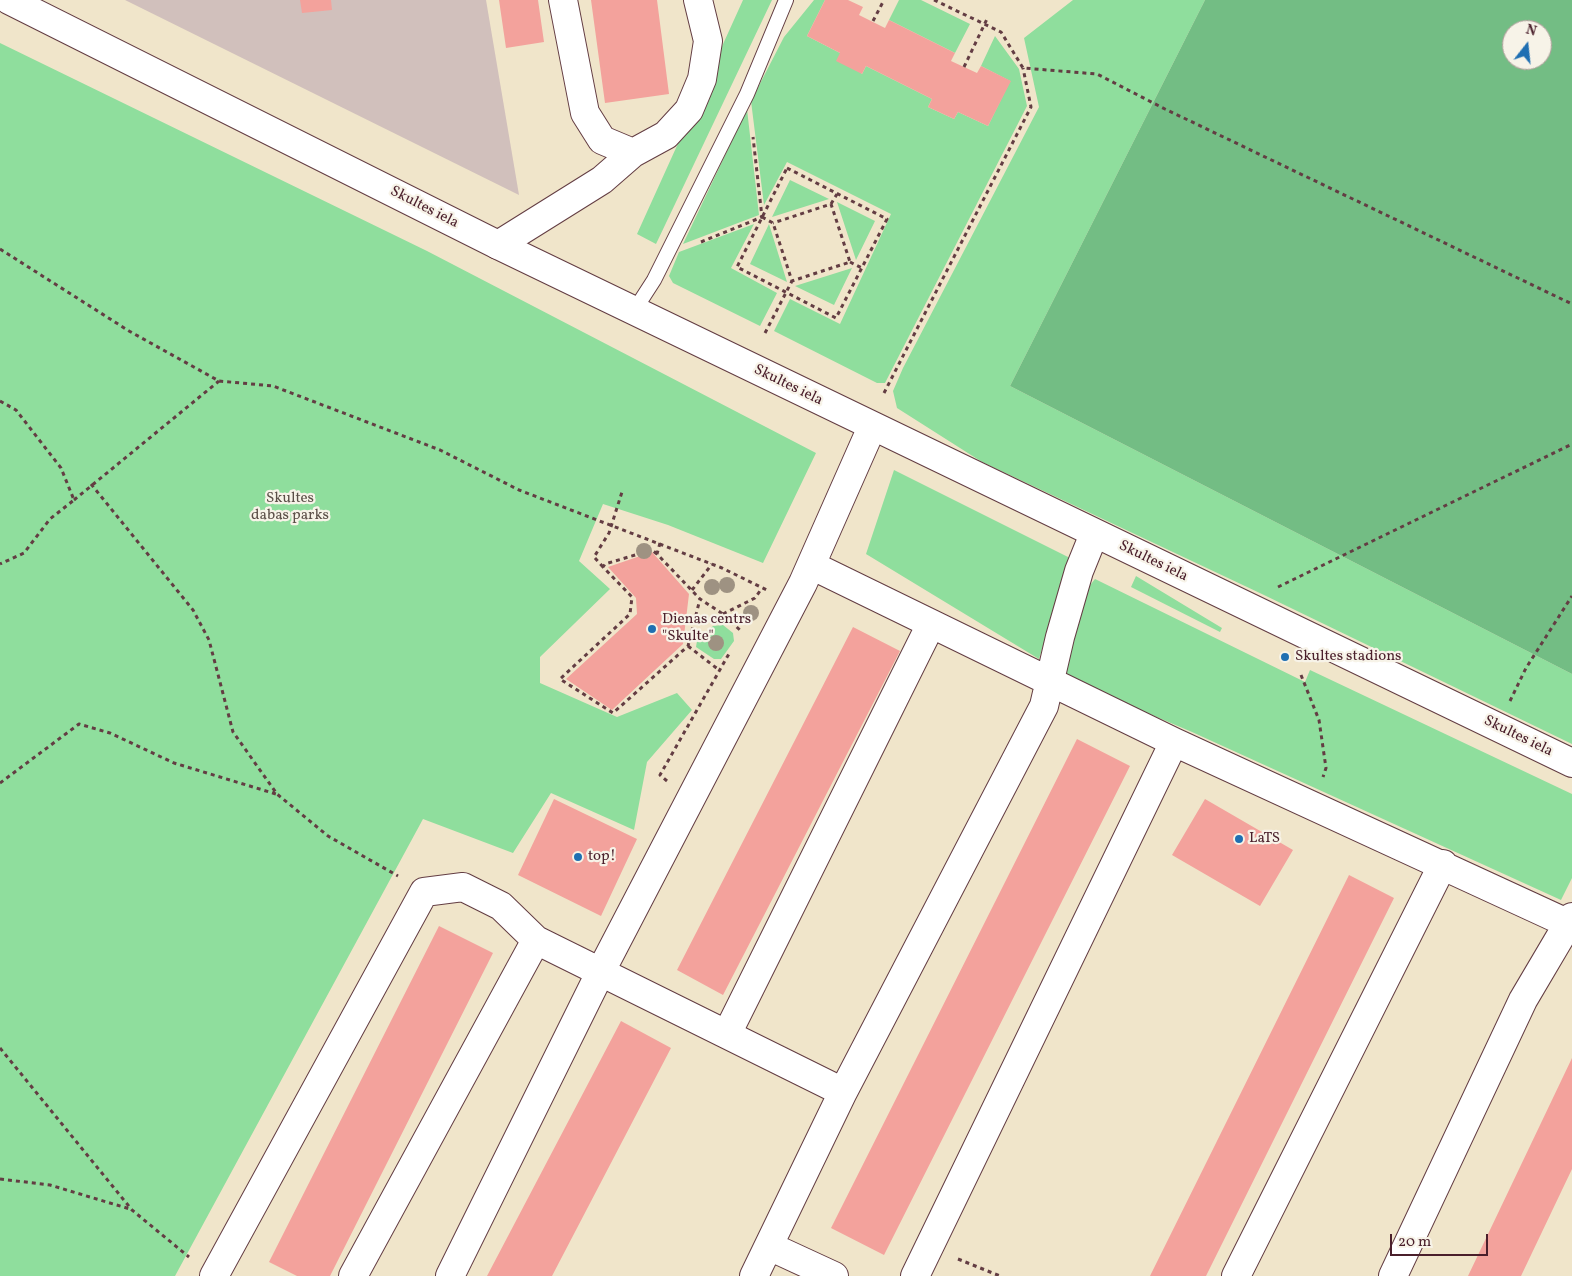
<!DOCTYPE html>
<style>
body{margin:0}
#map{position:relative;width:1572px;height:1276px;overflow:hidden;background:#f0e5ca;font-family:Vollkorn,serif}
canvas{display:block}
.north{position:absolute;left:1502px;top:20px;width:50px;height:50px;box-sizing:border-box;background:#f7f3e8;border:1px solid #b29e9c;border-radius:50%;rotate:16deg;font-size:14px;font-weight:700;line-height:20px;text-align:center;color:#4a1f2b}
.north::after{content:'';display:block;margin:auto;width:18px;height:22px;background:#1f6fb2;clip-path:polygon(50% 0,100% 100%,50% 72%,0 100%)}
.scale{position:absolute;left:1390px;top:1234px;width:98px;height:22px;box-sizing:border-box;border:2px solid #4a1f2b;border-top:0;padding-left:6px;font-size:15px;line-height:18px;white-space:nowrap;color:#4a1f2b;-webkit-text-stroke:4px #f7f3e8;paint-order:stroke}
</style>
<div id="map">
<canvas width="1572" height="1276"></canvas>
<div class="north">N</div>
<div class="scale">20 m</div>
</div>
<script>
const g = document.querySelector('canvas').getContext('2d');
g.lineJoin = 'round';
function paint(path, color) {
  g.fillStyle = color;
  g.fill(path, 'evenodd');
}
function toPath(rows) {
  const path = new Path2D();
  for (const r of rows) {
    path.moveTo(r[0], r[1]);
    for (let i = 2; i < r.length; i += 2) path.lineTo(r[i], r[i + 1]);
  }
  return path;
}
function strokePath(path, color, width, dash) {
  g.strokeStyle = color;
  g.lineWidth = width;
  g.lineCap = dash ? 'butt' : 'round';
  g.setLineDash(dash || []);
  g.stroke(path);
}
function label(font, color, halo, rows, align = 'center') {
  g.font = font + ' Vollkorn,serif';
  g.lineWidth = 4.5;
  g.setLineDash([]);
  g.textBaseline = 'middle';
  g.strokeStyle = halo;
  g.fillStyle = color;
  for (const [text, x, y, turn = 0] of rows) {
    g.save();
    g.translate(x, y);
    g.rotate((+turn || 0) * Math.PI / 180);
    g.textAlign = isNaN(turn) ? turn : align;
    if (halo) g.strokeText(text, 0, 0);
    g.fillText(text, 0, 0);
    g.restore();
  }
}
paint(toPath([
 [125,0,486,0,519,195]
]), '#d1c0bc');
paint(toPath([
 [743,0,772,0,656,244,637,234],
 [814,0,825,0,807,36,840,53,862,74,866,66,932,99,928,107,954,119,958,112,988,126,1010,81,981,66,995,36,1019,69,1027,106,885,383,877,383,774,331,790,299,840,324,891,214,787,162,764,205,751,101,784,37],
 [899,0,921,0,970,24,955,53,889,20],
 [1073,0,1205,0,1010,386,1572,674,1572,744,1264,595,982,462,897,408,893,391,903,368,1039,107,1024,38],
 [0,43,427,251,816,453,763,563,668,525,603,504,579,561,610,589,540,657,540,683,617,717,677,693,692,710,647,762,634,830,551,793,513,853,423,819,175,1276,0,1276],
 [747,109,759,215,683,244],
 [790,180,829,199,772,217],
 [837,202,875,221,856,260],
 [754,224,731,268,777,293,760,326,673,283,669,276,679,252],
 [769,224,787,282,750,264],
 [852,268,834,305,795,286],
 [894,470,1070,558,1039,659,866,554],
 [1136,576,1222,628,1220,632,1131,587],
 [1095,579,1305,682,1310,670,1572,794,1572,878,1561,900,1192,732,1060,676,1087,589],
 [723,625,733,633,734,641,721,659,714,659,696,647,697,641,713,626]
]), '#8fde9d');
paint(toPath([
 [1205,0,1572,0,1572,674,1010,386],
 [1512,30,1542,30,1542,60,1512,60]
]), '#73bd84');
paint(toPath([
 [300,0,331,0,332,10,302,13],
 [499,0,538,0,544,42,506,48],
 [591,0,657,0,669,94,605,103],
 [825,0,848,0,863,7,859,15,885,28,889,20,955,53,951,61,977,73,981,66,1011,81,988,126,958,112,954,119,928,107,932,99,866,66,862,74,836,61,840,53,807,36],
 [652,552,689,594,683,644,612,710,566,679,637,614,636,598,608,567],
 [853,627,900,651,723,995,677,970],
 [1077,739,1130,766,884,1255,831,1228],
 [554,799,637,839,601,916,518,875],
 [1205,799,1293,850,1260,906,1172,855],
 [1349,875,1394,898,1206,1276,1150,1276],
 [439,926,493,953,330,1276,297,1276,269,1262],
 [621,1021,671,1048,552,1276,487,1276],
 [1572,1058,1572,1169,1521,1276,1468,1276]
]), '#f3a29c');
const lane = toPath([
 [634,311,654,280,747,94,786,0]
]);
const street = toPath([
 [563,0,585,113,602,140,633,153],
 [498,245,602,180,633,153,666,135,689,110,702,79,708,41,698,0],
 [811,565,1174,742,1567,923],
 [536,940,843,1092],
 [727,1034,931,624],
 [769,1246,834,1276],
 [214,1276,424,892,463,887,501,906,536,940,353,1276],
 [450,1276,601,971,803,583,872,427],
 [754,1276,843,1092,1044,706,1060,637,1079,571,1094,534],
 [915,1276,1174,742],
 [1236,1276,1443,864],
 [1393,1276,1523,1000,1572,917]
]);
const secondary = toPath([
 [9,0,498,245,1572,763]
]);
strokePath(lane, '#633d43', 16);
strokePath(street, '#633d43', 30);
strokePath(secondary, '#633d43', 30);
strokePath(toPath([
 [934,0,1001,32,1023,68,1097,74,1165,109,1572,304],
 [873,21,884,0],
 [964,67,987,19],
 [787,168,887,219,836,318,737,267,787,168],
 [831,204,837,194],
 [762,217,773,223,792,281,850,262,831,204,773,223],
 [701,242,762,217,753,137],
 [0,249,129,331,219,381,273,386,440,450,519,490,722,568,767,590],
 [850,262,862,268],
 [765,333,792,281],
 [884,393,1031,107,1023,68],
 [0,401,16,410,61,468,74,500,50,519,24,553,0,564],
 [91,484,193,610,209,640,233,732,277,794,328,836,398,876],
 [74,500,219,381],
 [660,543,657,554,700,599,723,614,742,632],
 [657,554,652,550,605,564,603,567,632,597,630,614,560,679,613,713,688,646,700,599],
 [603,567,594,557,609,533,622,492],
 [1278,587,1572,444],
 [692,590,712,564],
 [723,614,755,598,762,588],
 [688,646,719,670],
 [1301,675,1319,720,1326,768,1323,777],
 [1510,701,1526,668,1572,596],
 [667,781,660,775,730,652],
 [0,783,79,724,110,733,174,763,276,794],
 [0,1048,132,1210,189,1257],
 [0,1179,50,1185,130,1209],
 [958,1259,1000,1276]
]), '#633d43', 3, [4, 4]);
strokePath(lane, '#fff', 14);
strokePath(street, '#fff', 28);
strokePath(secondary, '#fff', 28);
g.fillStyle = '#9e9282';
for (const [x, y] of [
 [644,551],
 [727,585],
 [712,587],
 [751,613],
 [716,643]
]) {
  g.beginPath();
  g.arc(x, y, 8, 0, 2 * Math.PI);
  g.fill();
}
for (const [x, y, r, color] of [
 [652,629,5,"#1f6fb2"],
 [1285,657,5,"#1f6fb2"],
 [1239,839,5,"#1f6fb2"],
 [578,857,5,"#1f6fb2"]
]) {
  const dot = new Path2D();
  dot.arc(x, y, r, 0, 2 * Math.PI);
  g.fillStyle = color;
  g.fill(dot);
  strokePath(dot, '#f7f3e8', 2);
}
label('15px', '#4a1f2b', '#f7f3e8', [
 ["Skultes iela",424,208,27],
 ["Skultes iela",788,386,26],
 ["Skultes iela",1153,562,26],
 ["Skultes iela",1518,737,26]
]);
label('15px', '#5b4f48', '#f7f3e8', [
 ["Skultes",290,499],
 ["dabas parks",290,516]
]);
label('15px', '#4a1f2b', '#f7f3e8', [
 ["Dienas centrs",662,620],
 ["\"Skulte\"",662,637],
 ["Skultes stadions",1295,657],
 ["LaTS",1249,839],
 ["top!",588,857]
], 'left');
</script>
